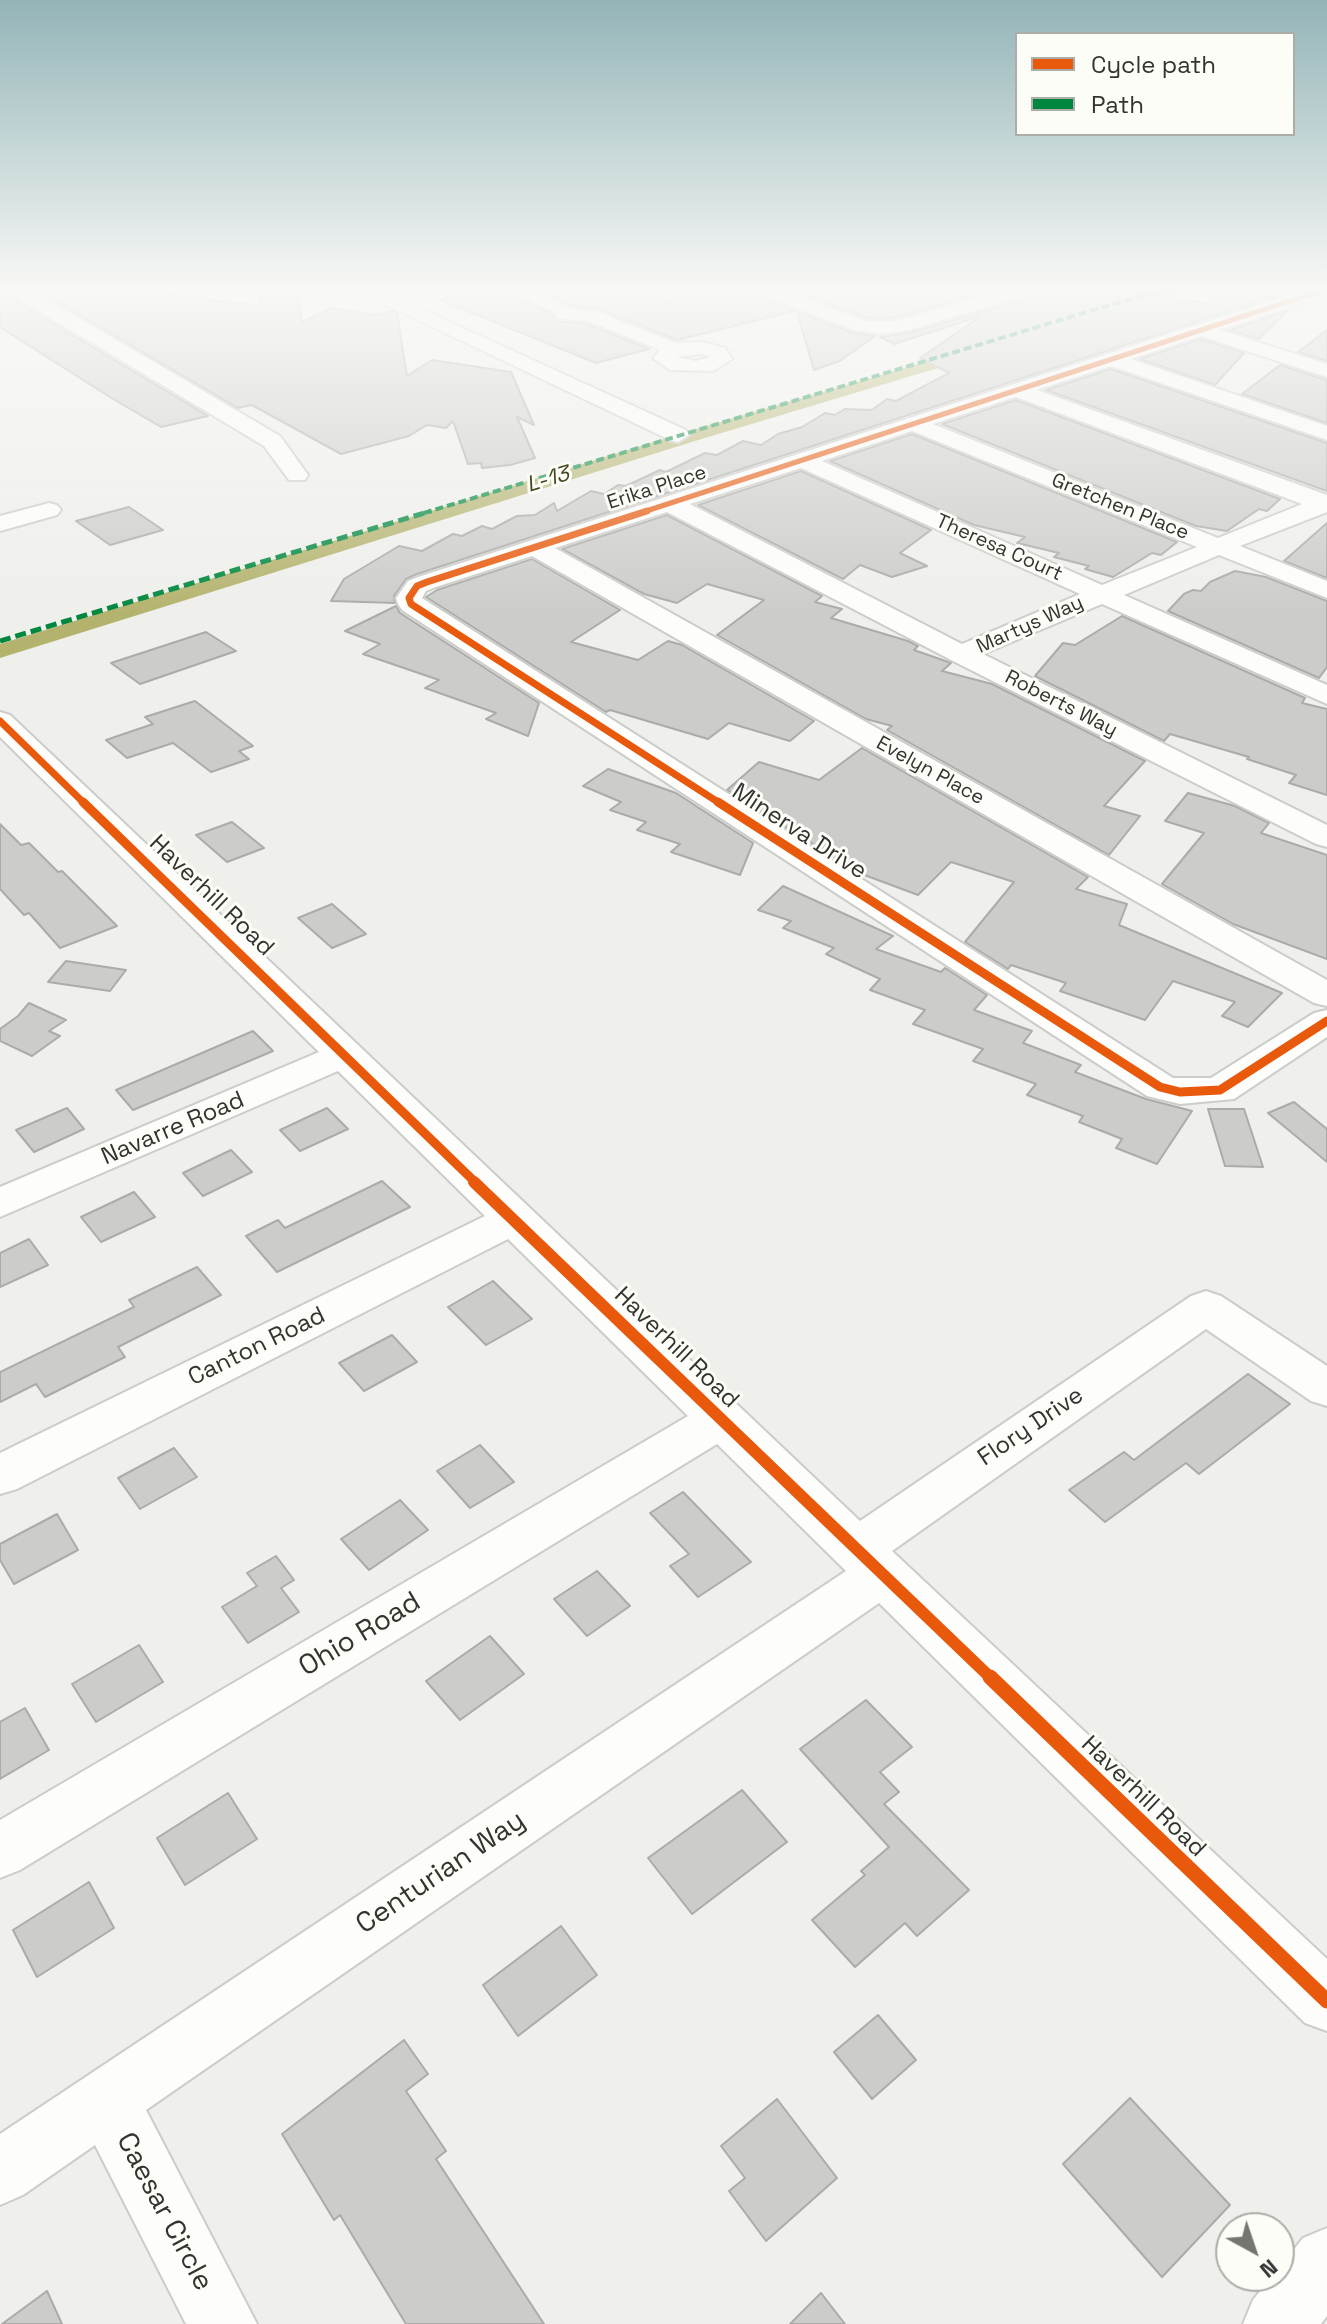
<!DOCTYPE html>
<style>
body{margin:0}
#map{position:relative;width:1327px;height:2324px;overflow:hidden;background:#efefec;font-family:"Space Grotesk",sans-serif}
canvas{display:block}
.legend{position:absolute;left:1015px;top:32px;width:280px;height:104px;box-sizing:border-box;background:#fdfdf8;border:2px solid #acaca8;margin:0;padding:10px 14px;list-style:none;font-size:24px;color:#333331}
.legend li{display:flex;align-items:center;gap:16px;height:40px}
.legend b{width:40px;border:2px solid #acaca8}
.north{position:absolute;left:1215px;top:2212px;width:80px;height:80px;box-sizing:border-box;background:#fdfdf8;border:2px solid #acaca8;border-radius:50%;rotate:140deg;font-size:22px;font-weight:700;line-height:32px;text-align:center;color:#333331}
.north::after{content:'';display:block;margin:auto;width:28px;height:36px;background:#757572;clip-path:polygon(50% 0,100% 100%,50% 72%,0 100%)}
</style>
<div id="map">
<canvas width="1327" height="2324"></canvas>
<ul class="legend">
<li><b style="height:10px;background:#e8590c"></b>Cycle path</li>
<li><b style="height:10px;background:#00873e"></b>Path</li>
</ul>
<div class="north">N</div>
</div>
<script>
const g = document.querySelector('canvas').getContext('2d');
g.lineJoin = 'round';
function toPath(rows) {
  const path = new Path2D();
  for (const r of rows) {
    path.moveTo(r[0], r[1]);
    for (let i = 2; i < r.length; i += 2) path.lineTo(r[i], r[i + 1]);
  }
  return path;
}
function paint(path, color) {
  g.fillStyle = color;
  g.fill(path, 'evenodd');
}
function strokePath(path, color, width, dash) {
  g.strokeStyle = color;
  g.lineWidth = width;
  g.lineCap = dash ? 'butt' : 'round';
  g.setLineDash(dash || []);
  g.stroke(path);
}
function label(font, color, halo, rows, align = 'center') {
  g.font = font + ' "Space Grotesk",sans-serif';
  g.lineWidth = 6;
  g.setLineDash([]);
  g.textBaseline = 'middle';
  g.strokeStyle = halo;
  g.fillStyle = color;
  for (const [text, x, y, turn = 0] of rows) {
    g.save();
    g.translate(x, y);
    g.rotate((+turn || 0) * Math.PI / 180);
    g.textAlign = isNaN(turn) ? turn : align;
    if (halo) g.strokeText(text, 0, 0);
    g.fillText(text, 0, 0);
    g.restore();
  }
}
paint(toPath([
 [1174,288,1197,288,1124,313,1116,308,1174,288],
 [972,348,978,350,978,356,695,441,0,658,0,644,683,433,972,348]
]), '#b4b36e');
const building = toPath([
 [33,288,168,288,168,294,260,306,258,288,296,288,302,322,331,308,376,315,393,311,397,313,407,376,432,360,511,372,534,425,517,417,535,458,510,465,482,468,481,463,468,464,453,421,446,428,427,425,409,436,341,454,252,405,238,408,33,288],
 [427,288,502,288,552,314,557,321,587,324,649,349,596,363,440,300,450,298,427,288],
 [537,288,640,288,670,300,690,288,747,288,752,295,795,311,677,340,599,309,572,306,537,288],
 [786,288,1000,288,899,317,882,319,866,318,786,288],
 [1044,288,1115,288,1209,304,1211,288,1301,288,417,574,406,579,394,596,395,603,331,601,344,579,399,546,422,551,453,534,462,536,482,526,492,529,517,516,535,515,554,503,557,511,591,491,604,494,618,485,626,486,660,470,666,472,705,453,717,455,743,441,761,445,778,434,802,427,825,413,835,415,845,409,872,410,887,399,896,401,949,373,920,358,981,316,894,344,880,337,909,333,1039,295,1044,288],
 [10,297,22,305,208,416,161,427,113,399,0,327,0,300,10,297],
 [1287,311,1259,339,1230,330,1287,311],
 [797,312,854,333,875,336,840,361,814,370,797,312],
 [1327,330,1327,361,1298,352,1327,330],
 [1201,339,1244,353,1215,385,1140,359,1201,339],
 [1280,365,1327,380,1327,423,1242,394,1280,365],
 [1111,369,1327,443,1327,491,1046,390,1111,369],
 [1016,400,1280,499,1267,511,1259,509,1227,531,1196,526,942,424,1016,400],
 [912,434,1177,542,1161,555,1152,553,1113,577,1085,569,1089,566,1054,557,1059,553,1017,543,1025,537,974,525,830,461,912,434],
 [801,471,931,530,900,553,927,566,892,577,860,565,843,579,698,505,801,471],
 [129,507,163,530,110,545,76,521,129,507],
 [667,515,822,596,815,602,842,609,831,618,908,641,918,646,914,650,951,663,942,671,992,684,1145,761,1104,806,1140,816,1109,855,887,730,892,726,866,719,717,635,764,600,707,584,677,603,644,594,562,549,667,515],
 [1327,523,1327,578,1284,561,1327,523],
 [532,559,620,610,571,642,638,660,668,641,682,645,814,721,790,741,729,723,708,739,610,710,606,712,426,597,437,590,532,559],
 [1235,571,1266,577,1327,601,1327,667,1319,678,1168,611,1184,594,1193,590,1201,591,1210,582,1235,571],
 [396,606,400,613,539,703,528,736,486,719,496,713,425,688,439,680,363,654,380,644,345,631,396,606],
 [1122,616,1305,698,1302,703,1327,709,1327,795,1289,783,1296,775,1247,759,1249,757,1170,734,1164,741,1035,676,1063,643,1075,645,1122,616],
 [206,632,236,651,140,684,111,663,206,632],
 [195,701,253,746,239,751,249,759,211,772,173,743,127,758,106,740,153,724,145,717,195,701],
 [862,748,1088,877,1076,889,1127,904,1119,925,1282,993,1248,1027,1222,1016,1235,1002,1173,981,1145,1020,1060,991,1066,983,1011,965,1008,969,965,942,1014,882,951,862,918,895,859,873,727,790,759,762,819,780,862,748],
 [608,769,676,793,753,843,740,875,671,852,680,844,637,830,646,822,610,810,621,802,583,786,608,769],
 [1188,793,1235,806,1269,823,1261,833,1327,855,1327,959,1233,924,1162,884,1204,833,1165,821,1188,793],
 [232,822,264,848,227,862,196,835,232,822],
 [0,824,21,845,29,843,58,872,62,871,117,926,60,948,29,913,24,915,0,889,0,824],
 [783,886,893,936,876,949,941,972,945,968,987,995,974,1010,1032,1031,1023,1043,1081,1065,1075,1072,1146,1099,1192,1111,1157,1164,1116,1148,1122,1139,1079,1122,1083,1116,1027,1095,1036,1084,973,1061,983,1049,913,1024,925,1010,870,990,880,979,826,954,834,948,783,928,791,921,758,910,783,886],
 [332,904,366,934,332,948,298,918,332,904],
 [66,961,126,970,110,991,48,982,66,961],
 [29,1003,66,1020,49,1031,60,1036,32,1056,0,1041,0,1029,18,1016,29,1003],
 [253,1031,273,1051,133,1110,116,1090,253,1031],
 [1294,1102,1327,1129,1327,1162,1268,1113,1294,1102],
 [67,1108,84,1129,34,1152,16,1130,67,1108],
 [327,1108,348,1129,300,1151,280,1130,327,1108],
 [1208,1109,1244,1109,1263,1167,1225,1166,1208,1109],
 [231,1150,252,1172,203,1196,183,1173,231,1150],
 [382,1181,410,1207,277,1272,246,1236,278,1220,285,1228,382,1181],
 [134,1192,155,1217,101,1242,81,1217,134,1192],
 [29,1239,48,1265,0,1287,0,1253,29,1239],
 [197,1267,221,1295,118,1347,125,1357,45,1397,36,1384,0,1402,0,1372,134,1307,129,1300,197,1267],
 [493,1281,532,1319,486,1345,448,1307,493,1281],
 [392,1335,417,1362,364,1391,339,1363,392,1335],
 [1248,1374,1290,1404,1199,1474,1186,1463,1105,1522,1069,1490,1124,1452,1134,1460,1248,1374],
 [480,1445,514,1482,470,1508,437,1471,480,1445],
 [174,1448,197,1477,140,1509,118,1478,174,1448],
 [683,1492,751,1562,698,1597,670,1566,689,1554,650,1513,683,1492],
 [400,1500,428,1530,369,1570,341,1539,400,1500],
 [57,1514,78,1550,14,1584,0,1560,0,1544,57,1514],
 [276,1556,294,1580,281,1588,299,1612,248,1643,222,1607,257,1586,247,1573,276,1556],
 [597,1571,630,1606,587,1636,554,1599,597,1571],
 [490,1636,524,1674,460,1720,426,1681,490,1636],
 [139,1645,163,1682,96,1722,72,1684,139,1645],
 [866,1700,912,1747,880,1772,899,1792,884,1804,969,1890,917,1936,905,1923,855,1967,812,1920,865,1875,861,1871,889,1847,800,1749,866,1700],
 [25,1708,49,1750,0,1779,0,1722,25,1708],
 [742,1790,787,1842,692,1914,648,1858,742,1790],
 [228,1793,257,1839,185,1885,157,1838,228,1793],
 [89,1882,114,1928,37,1977,13,1930,89,1882],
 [561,1926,597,1975,518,2036,483,1985,561,1926],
 [878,2015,916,2060,872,2099,834,2052,878,2015],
 [404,2040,428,2074,406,2091,446,2151,436,2159,544,2324,406,2324,340,2215,334,2220,282,2134,404,2040],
 [1130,2098,1230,2205,1162,2277,1063,2164,1130,2098],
 [777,2099,837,2178,766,2241,729,2191,745,2178,721,2146,777,2099],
 [47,2291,62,2324,2,2324,47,2291],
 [821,2293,845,2324,790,2324,821,2293]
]);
paint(building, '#ccccca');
strokePath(building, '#ababa9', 2);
const minor = toPath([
 [0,288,26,288,38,294,280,436,308,475,305,480,289,480,264,446,24,302,10,294,0,297,0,288],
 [351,288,375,288,686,430,689,435,678,442,670,440,351,288],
 [505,288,530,288,571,309,598,312,676,343,702,342,725,348,732,359,713,371,670,370,653,358,660,350,588,321,557,318,554,312,505,288],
 [702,354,711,357,696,361,676,357,702,354],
 [750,288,777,288,865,321,882,322,900,320,1011,288,1041,288,1038,292,908,330,882,334,855,330,753,292,750,288],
 [1311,288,1327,288,1327,295,1220,330,1327,364,1327,377,1201,336,1131,359,1327,426,1327,440,1111,366,1037,390,1327,495,1327,512,1240,546,1327,581,1327,598,1219,555,1124,595,1327,685,1327,704,1102,604,983,654,1327,825,1327,847,1316,844,953,661,667,512,555,548,1327,980,1327,1006,1314,1003,532,556,436,587,426,591,422,598,1173,1078,1211,1078,1314,1013,1327,1010,1327,1037,1234,1099,1180,1104,1147,1096,402,610,398,604,396,598,408,581,418,577,1311,288],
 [1016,397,1302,504,1218,538,933,424,1016,397],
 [912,431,1197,547,1102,585,822,461,912,431],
 [801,468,1080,594,962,644,690,504,801,468],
 [49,503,57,505,61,510,57,515,0,531,0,516,49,503],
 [0,712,10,715,860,1521,1191,1296,1206,1291,1221,1296,1327,1366,1327,1406,1311,1401,1206,1329,892,1551,1327,1959,1327,2031,1305,2023,879,1603,146,2110,257,2324,186,2324,95,2145,23,2195,0,2205,0,2134,846,1571,717,1444,20,1870,0,1878,0,1820,688,1416,508,1239,17,1489,0,1494,0,1453,485,1216,338,1071,0,1217,0,1187,319,1052,0,737,0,712],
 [1327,2228,1327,2316,1321,2324,1243,2324,1253,2300,1272,2276,1279,2276,1279,2268,1303,2238,1327,2228]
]);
strokePath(minor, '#ccccca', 4);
paint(minor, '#fdfdfc');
strokePath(toPath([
 [424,513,1166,288]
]), '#00873e', 4, [8, 4]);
strokePath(toPath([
 [0,641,431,511]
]), '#00873e', 5, [11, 5]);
strokePath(toPath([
 [640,513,1327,289]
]), '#e8590c', 5);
strokePath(toPath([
 [647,511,427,582,417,586,409,598,411,604,721,804],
 [0,721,85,804]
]), '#e8590c', 7);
strokePath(toPath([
 [83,802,477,1184],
 [718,802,1160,1087,1180,1092,1220,1090,1327,1021]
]), '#e8590c', 9);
strokePath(toPath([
 [474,1182,992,1679]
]), '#e8590c', 12);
strokePath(toPath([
 [990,1677,1327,2001]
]), '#e8590c', 15);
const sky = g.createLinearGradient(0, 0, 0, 614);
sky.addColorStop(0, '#93b4b7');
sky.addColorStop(0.47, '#f8f8f6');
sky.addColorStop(1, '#f8f8f600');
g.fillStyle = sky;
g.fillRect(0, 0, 1327, 614);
label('20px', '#333331', '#fdfdf8', [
 ["Erika Place",657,488,-18],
 ["Gretchen Place",1120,507,22],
 ["Theresa Court",999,548,24],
 ["Martys Way",1030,625,-24],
 ["Roberts Way",1061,704,27],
 ["Evelyn Place",930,771,29]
]);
label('italic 22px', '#47461e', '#fdfdf8', [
 ["L-13",548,480,-17]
]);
label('24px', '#333331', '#fdfdf8', [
 ["Minerva Drive",799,832,33],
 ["Haverhill Road",211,896,44],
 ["Navarre Road",173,1129,-23],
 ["Canton Road",257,1347,-26],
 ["Haverhill Road",676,1348,44],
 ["Flory Drive",1031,1427,-34],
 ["Haverhill Road",1143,1797,44]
]);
label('28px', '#333331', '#fdfdf8', [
 ["Ohio Road",360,1635,-31],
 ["Centurian Way",441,1873,-34],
 ["Caesar Circle",164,2212,62]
]);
</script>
